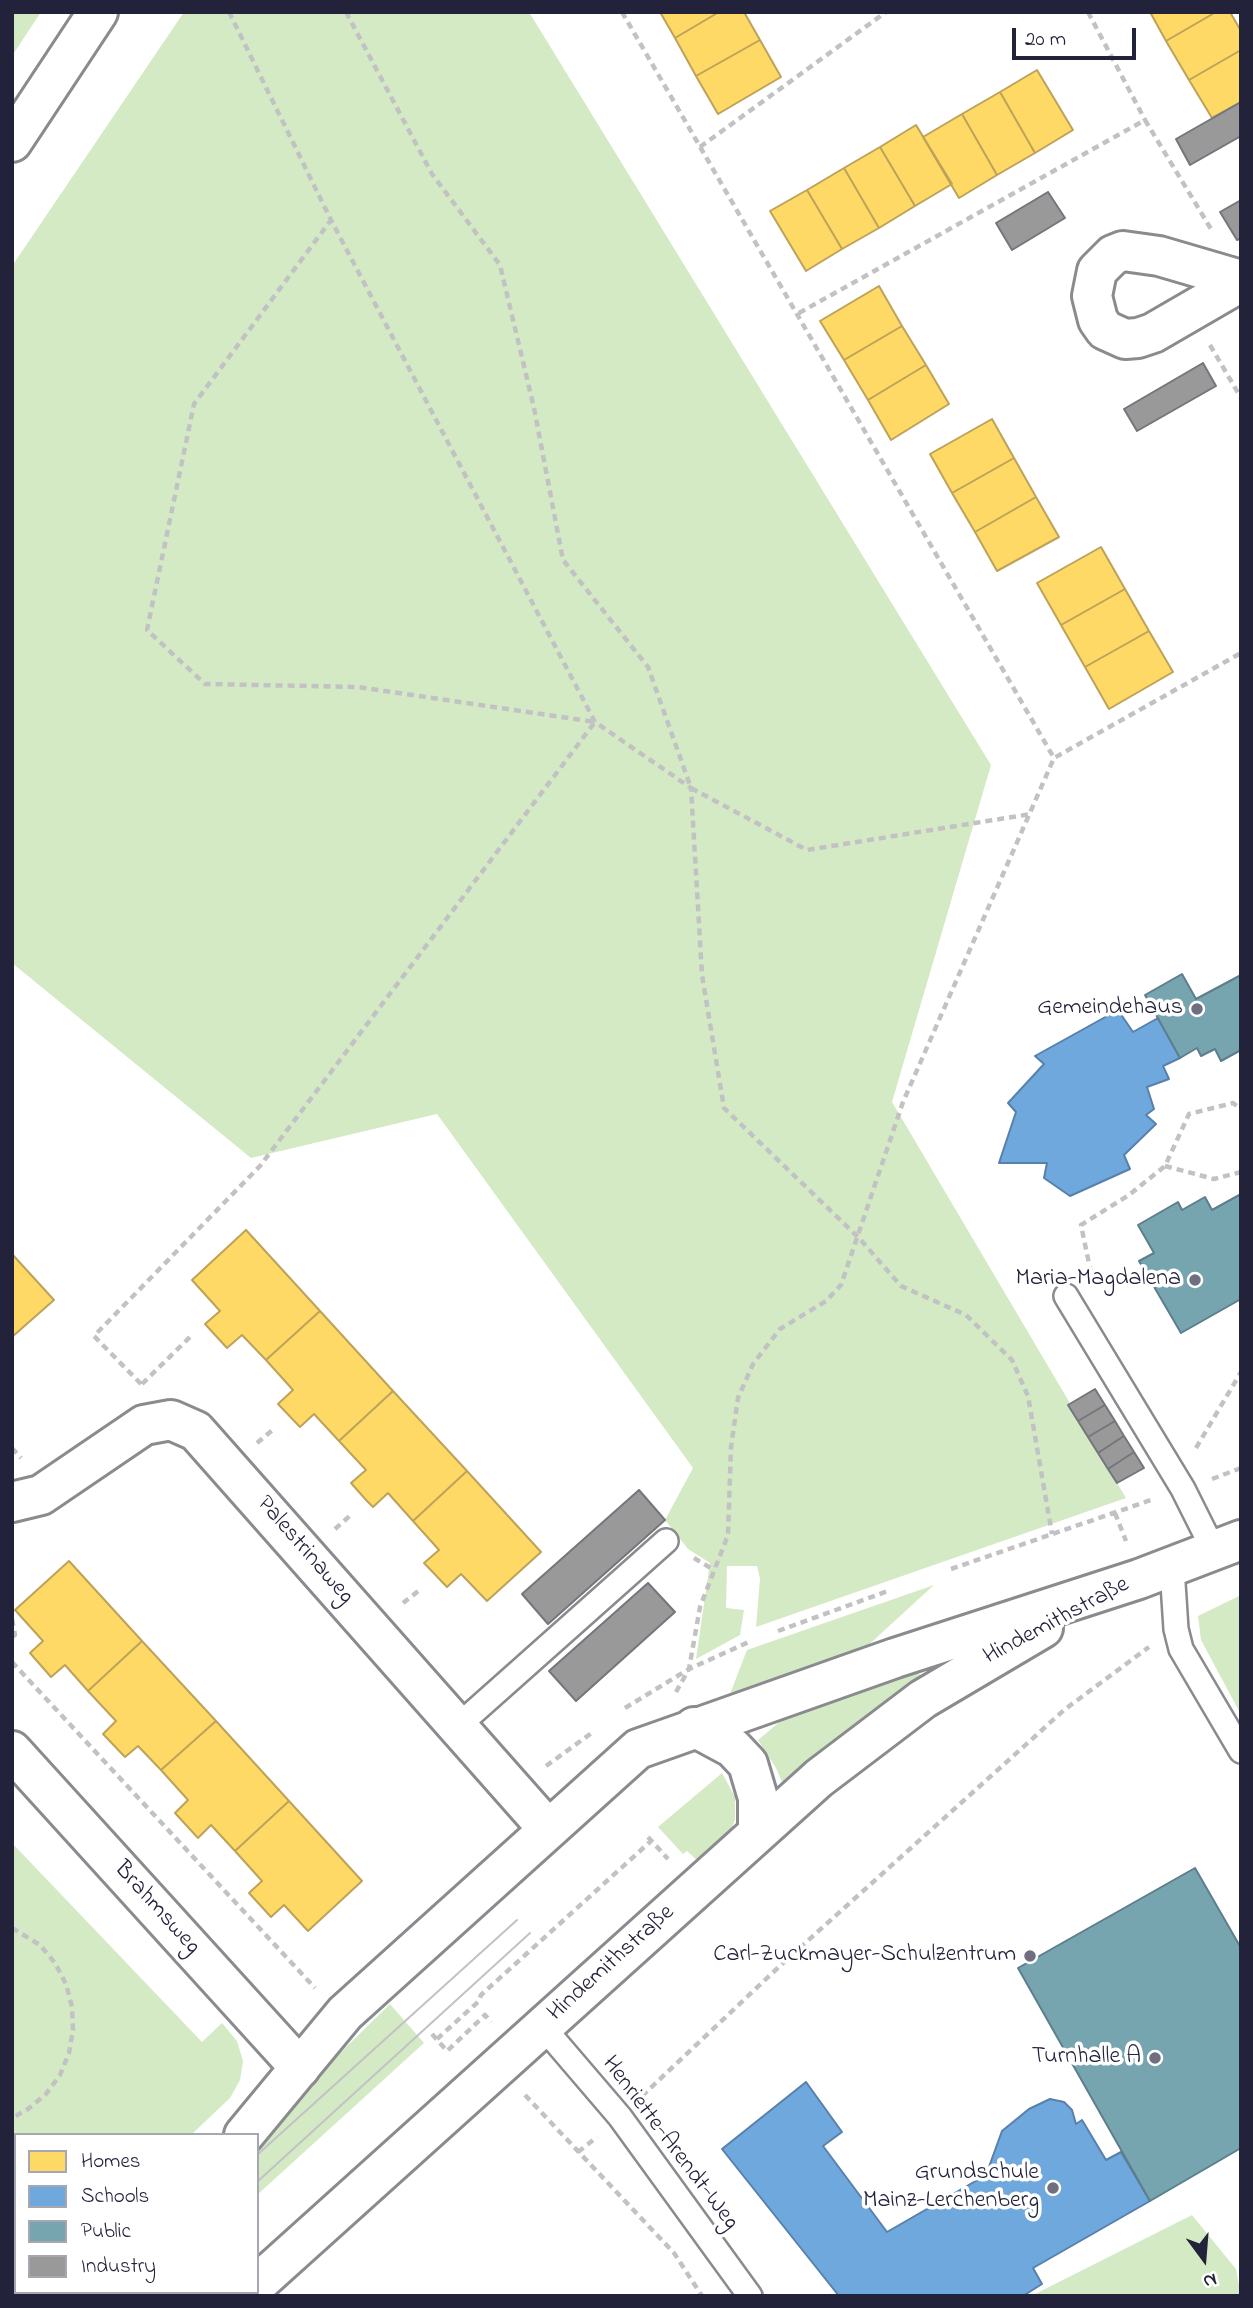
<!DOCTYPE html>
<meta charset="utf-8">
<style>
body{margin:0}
#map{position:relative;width:1253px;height:2308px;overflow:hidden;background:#fff;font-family:"Indie Flower",sans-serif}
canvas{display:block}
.frame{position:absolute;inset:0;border:14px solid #22223b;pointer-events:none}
.legend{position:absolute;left:14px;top:2133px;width:245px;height:161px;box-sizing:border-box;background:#fff;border:2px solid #a7a7b1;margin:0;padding:9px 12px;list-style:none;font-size:21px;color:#22223b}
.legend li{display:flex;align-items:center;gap:14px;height:35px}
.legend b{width:35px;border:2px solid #a7a7b1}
.north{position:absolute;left:1169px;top:2224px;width:70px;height:70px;-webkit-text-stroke:5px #fff;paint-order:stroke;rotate:164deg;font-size:19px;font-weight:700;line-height:28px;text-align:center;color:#22223b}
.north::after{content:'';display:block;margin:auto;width:24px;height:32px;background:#22223b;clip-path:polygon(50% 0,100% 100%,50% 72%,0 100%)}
.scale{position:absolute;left:1012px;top:28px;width:124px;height:32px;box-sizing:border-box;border:4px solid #22223b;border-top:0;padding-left:9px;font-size:21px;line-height:24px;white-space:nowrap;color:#22223b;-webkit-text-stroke:5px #fff;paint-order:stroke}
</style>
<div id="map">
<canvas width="1253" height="2308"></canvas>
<div class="frame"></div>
<ul class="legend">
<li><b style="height:19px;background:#ffd966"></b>Homes</li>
<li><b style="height:19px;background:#6fa8dc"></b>Schools</li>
<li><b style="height:19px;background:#76a5af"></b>Public</li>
<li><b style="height:19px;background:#999"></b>Industry</li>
</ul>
<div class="north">N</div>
<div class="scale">20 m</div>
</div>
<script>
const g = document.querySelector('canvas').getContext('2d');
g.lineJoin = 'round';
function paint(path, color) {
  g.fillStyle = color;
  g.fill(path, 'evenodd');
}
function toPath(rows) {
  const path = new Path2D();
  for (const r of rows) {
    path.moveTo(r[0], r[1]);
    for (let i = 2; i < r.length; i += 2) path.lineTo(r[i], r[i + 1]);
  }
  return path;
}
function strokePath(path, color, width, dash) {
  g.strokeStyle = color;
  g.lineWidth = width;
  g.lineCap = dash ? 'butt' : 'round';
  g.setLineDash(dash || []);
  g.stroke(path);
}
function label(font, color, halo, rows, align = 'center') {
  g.font = font + ' "Indie Flower",sans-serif';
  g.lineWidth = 7;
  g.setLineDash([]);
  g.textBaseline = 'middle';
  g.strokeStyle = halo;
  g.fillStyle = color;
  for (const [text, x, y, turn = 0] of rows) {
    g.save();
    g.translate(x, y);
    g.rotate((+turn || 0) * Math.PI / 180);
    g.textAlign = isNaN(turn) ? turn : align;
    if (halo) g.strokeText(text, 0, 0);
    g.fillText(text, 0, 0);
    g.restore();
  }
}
paint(toPath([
 [12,12,41,12,12,56],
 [184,12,529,12,991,765,892,1102,1126,1498,756,1627,760,1579,757,1566,727,1566,726,1608,744,1610,740,1635,696,1659,710,1563,688,1549,665,1520,693,1468,437,1114,251,1158,12,963,12,266],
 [934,1585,863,1650,730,1694,747,1650],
 [1241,1595,1241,1710,1239,1711,1201,1640,1198,1616],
 [915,1672,923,1676,921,1680,783,1784,776,1768,758,1740,783,1719],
 [722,1773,735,1797,735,1820,729,1834,700,1863,687,1851,683,1854,658,1827],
 [12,1843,202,2042,222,2023,237,2041,243,2061,240,2080,230,2098,191,2135,16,2135,16,2292,21,2292,17,2296,12,2296],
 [390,2004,424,2043,257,2195,257,2140,293,2108,339,2054],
 [1192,2215,1236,2269,1241,2296,1031,2296]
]), '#d4eac4');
const homes = toPath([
 [660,12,719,12,675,38,660,12],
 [719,12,744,12,760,40,696,76,675,38,719,12],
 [1150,12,1216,12,1166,41,1150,12],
 [1216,12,1230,12,1241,31,1241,50,1189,80,1166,41,1216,12],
 [760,40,781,77,718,114,696,76,760,40],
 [1241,50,1241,102,1212,118,1189,80,1241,50],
 [1037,70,1073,130,1035,153,1000,92,1037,70],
 [1000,92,1035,153,997,175,962,114,1000,92],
 [962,114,997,175,959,198,923,137,962,114],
 [916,125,952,184,915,206,880,147,916,125],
 [880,147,915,206,879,228,844,168,880,147],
 [844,168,879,228,842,249,807,190,844,168],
 [807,190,842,249,806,271,770,211,807,190],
 [879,286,902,326,844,360,820,321,879,286],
 [902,326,926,365,868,400,844,360,902,326],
 [926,365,949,404,891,440,868,400,926,365],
 [992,419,1014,458,952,493,930,454,992,419],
 [1014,458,1036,497,975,532,952,493,1014,458],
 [1036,497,1059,537,997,571,975,532,1036,497],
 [1101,547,1125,589,1061,625,1037,583,1101,547],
 [1125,589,1149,631,1085,667,1061,625,1125,589],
 [1149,631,1173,672,1109,709,1085,667,1149,631],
 [246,1230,320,1311,266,1360,242,1335,227,1348,205,1324,220,1311,192,1280,246,1230],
 [12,1254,54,1300,12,1337,12,1254],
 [320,1311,393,1391,339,1441,314,1414,300,1427,278,1404,293,1390,266,1360,320,1311],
 [393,1391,467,1471,413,1521,388,1493,373,1507,367,1501,351,1483,366,1470,339,1441,393,1391],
 [467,1471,541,1552,487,1601,461,1574,447,1587,424,1563,439,1550,413,1521,467,1471],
 [69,1561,142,1641,88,1691,65,1665,51,1677,30,1653,43,1641,15,1610,69,1561],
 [142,1641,216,1721,161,1770,138,1746,125,1757,103,1734,116,1721,88,1691,142,1641],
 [216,1721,289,1801,235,1851,211,1825,198,1838,175,1813,188,1800,161,1770,216,1721],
 [289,1801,362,1881,308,1931,284,1905,271,1917,249,1893,262,1881,235,1851,289,1801]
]);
paint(homes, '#ffd966');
strokePath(homes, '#bda259', 2);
const schools = toPath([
 [1118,1010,1133,1032,1158,1018,1180,1058,1163,1066,1169,1079,1147,1087,1154,1109,1146,1115,1156,1124,1124,1155,1130,1169,1070,1196,1044,1178,1047,1163,999,1163,1016,1112,1008,1103,1044,1064,1035,1056,1118,1010],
 [806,2082,842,2132,823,2146,887,2232,986,2175,1002,2131,1029,2109,1050,2099,1064,2102,1072,2110,1076,2124,1082,2120,1106,2160,1121,2152,1150,2201,1033,2268,1042,2284,1023,2296,839,2296,722,2149,806,2082]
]);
paint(schools, '#6fa8dc');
strokePath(schools, '#5880ac', 2);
const public = toPath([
 [1182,974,1196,999,1241,975,1241,1050,1221,1061,1215,1049,1201,1056,1197,1048,1180,1058,1145,995,1182,974],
 [1241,1194,1241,1299,1181,1333,1139,1261,1154,1253,1138,1225,1178,1202,1182,1210,1205,1197,1212,1210,1241,1194],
 [1195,1868,1241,1948,1241,2148,1150,2201,1018,1968,1195,1868]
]);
paint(public, '#76a5af');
strokePath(public, '#5d7e8c', 2);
const industry = toPath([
 [1241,102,1241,136,1190,165,1176,139,1241,102],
 [1048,192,1065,218,1012,250,996,223,1048,192],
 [1241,200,1241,238,1237,240,1220,212,1241,200],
 [1203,363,1216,386,1137,431,1124,409,1203,363],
 [1095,1389,1105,1405,1078,1421,1068,1405,1095,1389],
 [1105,1405,1115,1421,1088,1437,1078,1421,1105,1405],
 [1115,1421,1124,1436,1098,1453,1088,1437,1115,1421],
 [1124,1436,1134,1452,1108,1469,1098,1453,1124,1436],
 [1134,1452,1144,1468,1117,1483,1108,1469,1134,1452],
 [639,1490,665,1520,548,1624,522,1594,639,1490],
 [648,1583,675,1612,576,1701,549,1671,648,1583]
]);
paint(industry, '#999');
strokePath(industry, '#75757d', 2);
const service = toPath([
 [1066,1296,1183,1489,1214,1551],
 [1172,1568,1176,1629,1181,1649,1241,1751],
 [458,1726,666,1541],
 [543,2027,620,2117,750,2296]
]);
const minor = toPath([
 [12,142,98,12],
 [1241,280,1159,256,1123,251,1113,255,1097,271,1092,296,1098,320,1105,330,1125,339,1138,338,1153,333,1241,282],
 [12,1502,41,1495,144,1425,171,1420,196,1431,548,1829],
 [12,1751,300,2068]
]);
const tertiary = toPath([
 [694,1727,733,1748,748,1764,758,1798,758,1832],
 [244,2135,345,2013,638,1749,895,1658,1139,1579,1241,1540],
 [257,2284,819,1778,923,1699,1043,1628],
 [63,2296,67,2292]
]);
strokePath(service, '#8a8a8f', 28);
strokePath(minor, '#8a8a8f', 44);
strokePath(tertiary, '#8a8a8f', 44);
strokePath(toPath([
 [229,12,331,220,595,722,691,788,702,975,724,1108,859,1238,901,1286,966,1315,1012,1360,1028,1396,1052,1534],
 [346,12,432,174,500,265,534,408,563,560,648,667,691,788,807,850,1031,814],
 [622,12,1054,758],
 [1088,12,1145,120],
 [700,147,886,12],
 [799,313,1145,120,1211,229],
 [1210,345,1241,398],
 [1165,1166,1214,1179,1241,1172],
 [1091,1273,1081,1225,1129,1195,1165,1166,1189,1114,1233,1103,1241,1109],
 [141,1384,94,1336,260,1166,595,722,358,687,205,684,147,630,194,404,331,220],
 [142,1384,192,1335],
 [257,1443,275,1428],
 [12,1448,21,1458],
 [1196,1448,1241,1372],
 [1212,1479,1241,1468],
 [1115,1513,1126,1541],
 [335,1529,353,1513],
 [694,1558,714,1570],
 [951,1569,1151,1500],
 [403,1603,421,1589],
 [12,1619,15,1635,12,1637],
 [778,1631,888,1591],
 [12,1662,315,1988],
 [676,1692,689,1669,700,1607,728,1535,731,1447,738,1398,753,1364,780,1329,826,1301,841,1285,903,1102,1054,758,1241,653],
 [625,1708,689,1669,751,1641],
 [546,1766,593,1732],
 [648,1837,668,1859],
 [12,1928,40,1945,55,1963,66,1984,72,2007,73,2030,69,2053,60,2075,46,2094,28,2109,12,2118],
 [432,2034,447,2051,485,2015,491,2022],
 [437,2039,479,2001,481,1995,651,1841],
 [525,2095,674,2253,702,2296],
 [642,2096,783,1963,1031,1740,1064,1710,1149,1647],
 [578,2152,597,2137],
 [12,2179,16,2185]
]), '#c2c2c4', 4.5, [7, 5]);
strokePath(service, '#fff', 23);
strokePath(minor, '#fff', 38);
strokePath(tertiary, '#fff', 38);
strokePath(toPath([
 [257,2155,517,1920],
 [257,2182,530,1933],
 [103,2296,107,2292],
 [132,2296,136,2292]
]), '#c2c2c4', 2);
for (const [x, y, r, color] of [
 [1197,1009,7,"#6f6f80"],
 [1195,1280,7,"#6f6f80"],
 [1030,1956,7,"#6f6f80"],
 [1155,2058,7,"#6f6f80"],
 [1053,2188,7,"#6f6f80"]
]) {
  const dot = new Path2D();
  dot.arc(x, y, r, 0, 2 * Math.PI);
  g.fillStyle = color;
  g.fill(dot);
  strokePath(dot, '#fff', 2.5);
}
label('24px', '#22223b', '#fff', [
 ["Gemeindehaus",1183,1009],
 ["Maria-Magdalena",1181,1280],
 ["Carl-Zuckmayer-Schulzentrum",1016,1956],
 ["Turnhalle A",1141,2058],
 ["Grundschule",1039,2174],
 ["Mainz-Lerchenberg",1039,2202]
], 'right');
label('24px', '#22223b', '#fff', [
 ["Palestrinaweg",304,1551,49],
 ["Hindemithstraße",1057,1622,-28],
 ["Brahmsweg",156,1909,48],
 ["Hindemithstraße",612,1964,-42],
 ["Henriette-Arendt-Weg",669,2144,53]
]);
</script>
